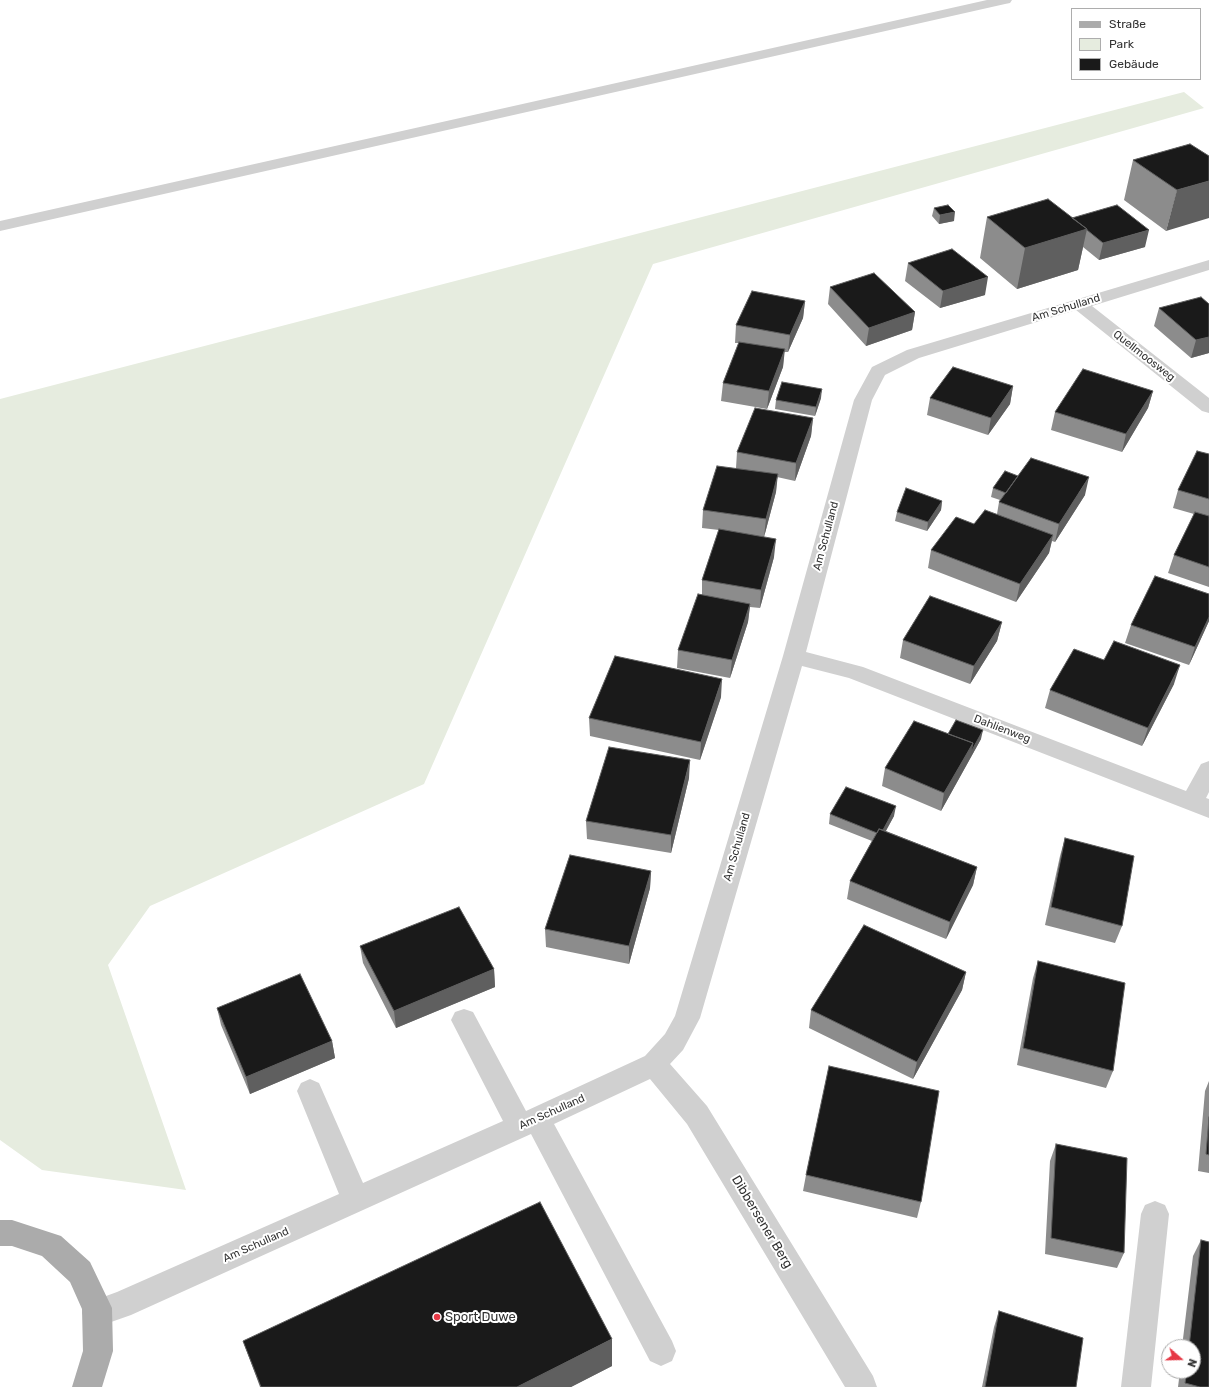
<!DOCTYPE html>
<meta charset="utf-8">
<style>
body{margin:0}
#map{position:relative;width:1209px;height:1387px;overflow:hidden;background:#fff;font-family:Rubik,sans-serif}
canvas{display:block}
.legend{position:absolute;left:1071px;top:8px;width:130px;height:72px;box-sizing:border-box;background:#fff;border:1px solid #adadad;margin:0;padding:5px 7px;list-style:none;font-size:12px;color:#333}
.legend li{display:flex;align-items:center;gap:8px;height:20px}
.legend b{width:20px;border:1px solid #adadad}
.north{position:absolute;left:1161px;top:1339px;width:40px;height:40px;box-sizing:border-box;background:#fff;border:1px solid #adadad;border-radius:50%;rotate:110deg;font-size:11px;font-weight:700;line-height:16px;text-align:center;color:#333}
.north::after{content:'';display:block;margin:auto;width:14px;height:18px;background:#e63946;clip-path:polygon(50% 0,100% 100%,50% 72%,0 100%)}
</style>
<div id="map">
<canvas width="1209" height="1387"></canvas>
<ul class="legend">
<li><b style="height:5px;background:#ababab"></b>Straße</li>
<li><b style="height:11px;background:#e6ecdf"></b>Park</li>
<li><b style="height:11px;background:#1a1a1a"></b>Gebäude</li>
</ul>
<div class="north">N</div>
</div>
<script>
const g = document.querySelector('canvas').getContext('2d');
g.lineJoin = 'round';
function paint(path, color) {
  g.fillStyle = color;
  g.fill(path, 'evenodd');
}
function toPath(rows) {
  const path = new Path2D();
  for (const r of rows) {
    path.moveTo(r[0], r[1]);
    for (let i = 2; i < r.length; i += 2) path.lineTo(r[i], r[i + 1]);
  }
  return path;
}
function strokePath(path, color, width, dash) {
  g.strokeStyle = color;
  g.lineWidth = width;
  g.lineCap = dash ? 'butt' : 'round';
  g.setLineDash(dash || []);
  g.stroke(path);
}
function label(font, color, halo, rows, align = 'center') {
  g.font = font + ' Rubik,sans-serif';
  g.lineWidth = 4;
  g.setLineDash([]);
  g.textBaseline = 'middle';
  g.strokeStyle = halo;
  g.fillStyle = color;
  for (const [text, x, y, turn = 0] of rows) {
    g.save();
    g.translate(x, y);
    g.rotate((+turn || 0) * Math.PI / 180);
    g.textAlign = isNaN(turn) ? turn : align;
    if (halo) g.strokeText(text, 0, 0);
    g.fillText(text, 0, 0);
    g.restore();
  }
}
paint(toPath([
 [1184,92,1204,108,653,264,424,784,150,906,108,965,186,1190,42,1170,0,1140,0,399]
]), '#e6ecdf');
paint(toPath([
 [987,0,1012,0,1010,3,1005,4,0,231,0,221,987,0],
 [1209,260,1209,270,1092,306,1209,398,1209,413,1202,411,1076,310,919,358,885,375,872,400,806,652,863,667,1186,791,1201,764,1209,761,1209,792,1206,798,1209,799,1209,818,849,678,802,666,700,1018,683,1050,670,1064,707,1106,873,1376,877,1387,845,1387,687,1124,650,1079,554,1124,672,1341,676,1351,672,1361,661,1366,650,1361,531,1134,131,1315,97,1327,87,1323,82,1313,87,1303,117,1292,339,1194,297,1091,301,1083,310,1079,319,1083,363,1183,503,1121,451,1020,455,1012,464,1009,473,1012,526,1111,645,1056,665,1034,675,1016,783,656,854,400,872,367,907,350,1209,260],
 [1155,1201,1165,1205,1169,1214,1151,1387,1121,1387,1141,1214,1145,1205,1155,1201]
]), '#d0d0d0');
paint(toPath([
 [0,1220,12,1220,61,1236,90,1262,112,1308,113,1351,102,1387,72,1387,83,1351,82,1309,70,1282,42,1256,12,1246,0,1246,0,1220]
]), '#ababab');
paint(toPath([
 [1190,144,1166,231,1124,200,1133,160],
 [934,208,954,221,939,224,932,216],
 [987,217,1072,218,1145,247,1099,260,1083,247,1078,270,1017,289,980,258],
 [908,263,985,295,940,308,905,281],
 [830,287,915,312,912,330,866,346,828,304],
 [805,301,803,318,788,352,784,352,783,367,767,409,721,401,723,383,739,343,735,343,736,325],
 [1209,304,1209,353,1191,358,1154,326,1159,308],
 [1013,386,1010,404,988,435,927,415,930,398],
 [1153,391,1148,408,1122,452,1051,430,1055,412],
 [821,398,815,416,775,409,776,400],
 [813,418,811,436,795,481,777,477,776,492,764,537,774,557,760,608,750,607,748,622,730,678,677,668,678,650,702,595,702,580,719,530,702,528,703,510,736,468,737,452],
 [1209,454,1209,587,1168,573,1174,555,1194,514,1173,508,1178,490],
 [1018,476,1085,495,1055,542,1052,541,1049,553,1016,602,928,568,931,550,974,524,997,514,999,502,1000,500,991,497,993,488],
 [942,501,941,510,927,531,895,521,897,512],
 [1209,594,1209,621,1189,665,1125,643,1131,625],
 [1002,622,997,641,970,684,900,658,903,640],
 [1104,660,1174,684,1142,746,1045,708,1050,690],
 [721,697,700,760,590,736,589,718],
 [948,734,981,739,941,811,882,786,885,768],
 [689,778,671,853,587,839,586,821],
 [830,814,894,816,886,831,977,867,973,885,946,939,847,899,850,881,872,841,829,824],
 [1065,838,1122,926,1115,943,1045,925,1060,856],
 [651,871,650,888,629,964,546,947,545,929],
 [360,946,494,969,495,987,396,1028,363,963],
 [1038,961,1113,1071,1106,1088,1017,1065,1033,978],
 [966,972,962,990,913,1079,809,1028,811,1010],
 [217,1008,332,1041,335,1058,250,1094,221,1025],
 [1209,1081,1209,1173,1198,1171,1205,1091],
 [1056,1144,1124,1253,1117,1268,1045,1254,1050,1161],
 [806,1175,921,1202,917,1218,803,1191],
 [1201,1240,1209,1387,1178,1387,1180,1371,1193,1371,1193,1347,1182,1347,1193,1256],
 [999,1311,1076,1387,982,1387,994,1327],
 [243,1341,612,1366,571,1387,260,1387]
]), '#8c8c8c');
paint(toPath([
 [1209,181,1209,218,1166,231,1177,190],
 [955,212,954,221,939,224,940,215],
 [1087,229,1078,270,1017,289,1025,248],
 [1149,230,1145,247,1099,260,1103,243],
 [988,277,985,295,940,308,943,291],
 [805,301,803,318,788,352,790,335],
 [915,312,912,330,866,346,869,328],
 [1209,337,1209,353,1191,358,1196,340],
 [785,349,783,367,767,409,769,391],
 [1013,386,1010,404,988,435,991,418],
 [822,389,821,398,815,416,816,407],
 [1153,391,1148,408,1122,452,1126,434],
 [813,418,811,436,795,481,796,463],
 [778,474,776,492,764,537,766,519],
 [1089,477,1085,495,1055,542,1059,524],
 [942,501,941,510,927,531,928,522],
 [1053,535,1049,553,1016,602,1020,584],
 [776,539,774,557,760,608,761,590],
 [750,604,748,622,730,678,732,660],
 [1209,617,1209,621,1189,665,1195,647],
 [1002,622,997,641,970,684,974,666],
 [1180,665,1174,684,1142,746,1148,728],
 [722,679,721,697,700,760,701,742],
 [983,730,981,739,941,811,944,793,973,743],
 [690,760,689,778,671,853,671,835],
 [896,806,894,816,879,843,880,834],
 [977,867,973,885,946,939,950,922],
 [651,871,650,888,629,964,629,946],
 [494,969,495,987,396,1028,394,1011],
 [966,972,962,990,913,1079,917,1062],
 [332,1041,335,1058,250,1094,246,1077],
 [612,1339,612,1366,571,1387,517,1387]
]), '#5f5f5f');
const building = toPath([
 [1190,144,1209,156,1209,181,1177,190,1133,160,1190,144],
 [1048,199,1087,229,1025,248,987,217,1048,199],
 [948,205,955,212,940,215,934,208,948,205],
 [1117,205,1149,230,1103,243,1087,230,1087,229,1072,218,1117,205],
 [952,249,988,277,943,291,908,263,952,249],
 [874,273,915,312,869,328,830,287,874,273],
 [752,291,805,301,790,335,736,325,752,291],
 [1201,297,1209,304,1209,337,1196,340,1159,308,1201,297],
 [739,342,785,349,769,391,723,383,739,342],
 [953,367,1013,386,991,418,930,398,953,367],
 [1083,369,1153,391,1126,434,1055,412,1083,369],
 [782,382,822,389,816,407,776,400,782,382],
 [755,408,813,418,796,463,737,452,755,408],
 [1197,451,1209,454,1209,499,1178,490,1197,451],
 [1031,458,1089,477,1059,524,999,502,1031,458],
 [717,466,778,474,766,519,703,510,717,466],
 [1005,471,1018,476,1006,493,993,488,1005,471],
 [906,488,942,501,928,522,897,512,906,488],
 [985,510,1053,535,1020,584,931,550,956,517,974,524,985,510],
 [1195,512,1209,516,1209,567,1174,555,1195,512],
 [719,529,776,539,761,590,702,580,719,529],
 [1155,576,1209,594,1209,617,1195,647,1131,625,1155,576],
 [698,594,750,604,732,660,678,650,698,594],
 [930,596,1002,622,974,666,903,640,930,596],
 [1114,641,1180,665,1148,728,1050,690,1074,649,1104,660,1114,641],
 [615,656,722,679,701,742,589,718,615,656],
 [956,720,983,730,971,752,973,743,948,734,956,720],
 [914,721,973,743,944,793,885,768,914,721],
 [609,747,690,760,671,835,586,821,609,747],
 [846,787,896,806,883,830,879,829,877,833,830,814,846,787],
 [879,829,977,867,950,922,850,881,879,829],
 [1065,838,1134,856,1122,926,1051,907,1065,838],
 [570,855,651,871,629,946,545,929,570,855],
 [459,907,494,969,394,1011,360,946,459,907],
 [864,925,966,972,917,1062,811,1010,864,925],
 [1038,961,1125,983,1113,1071,1023,1048,1038,961],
 [300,974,332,1041,246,1077,217,1008,300,974],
 [829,1066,939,1091,921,1202,806,1175,829,1066],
 [1209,1117,1209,1155,1206,1154,1209,1117],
 [1056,1144,1127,1158,1124,1253,1051,1238,1056,1144],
 [540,1202,612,1339,517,1387,261,1387,243,1341,540,1202],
 [1201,1240,1209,1242,1209,1387,1200,1387,1185,1383,1187,1371,1193,1371,1193,1347,1189,1347,1201,1240],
 [999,1311,1083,1338,1076,1387,985,1387,999,1311]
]);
paint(building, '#1a1a1a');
strokePath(building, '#5f5f5f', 1);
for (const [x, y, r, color] of [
 [437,1317,4,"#e63946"]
]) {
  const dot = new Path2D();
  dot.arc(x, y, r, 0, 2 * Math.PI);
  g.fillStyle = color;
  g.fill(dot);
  strokePath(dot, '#fff', 1.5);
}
label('11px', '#333', '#fff', [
 ["Am Schulland",1066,308,-17],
 ["Quellmoosweg",1144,356,38],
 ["Am Schulland",826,536,-75],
 ["Dahlienweg",1002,729,21],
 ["Am Schulland",737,847,-74],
 ["Am Schulland",552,1112,-24],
 ["Am Schulland",256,1245,-24]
]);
label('13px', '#333', '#fff', [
 ["Dibbersener Berg",762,1222,59]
]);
label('13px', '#333', '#fff', [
 ["Sport Duwe",445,1317]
], 'left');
</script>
